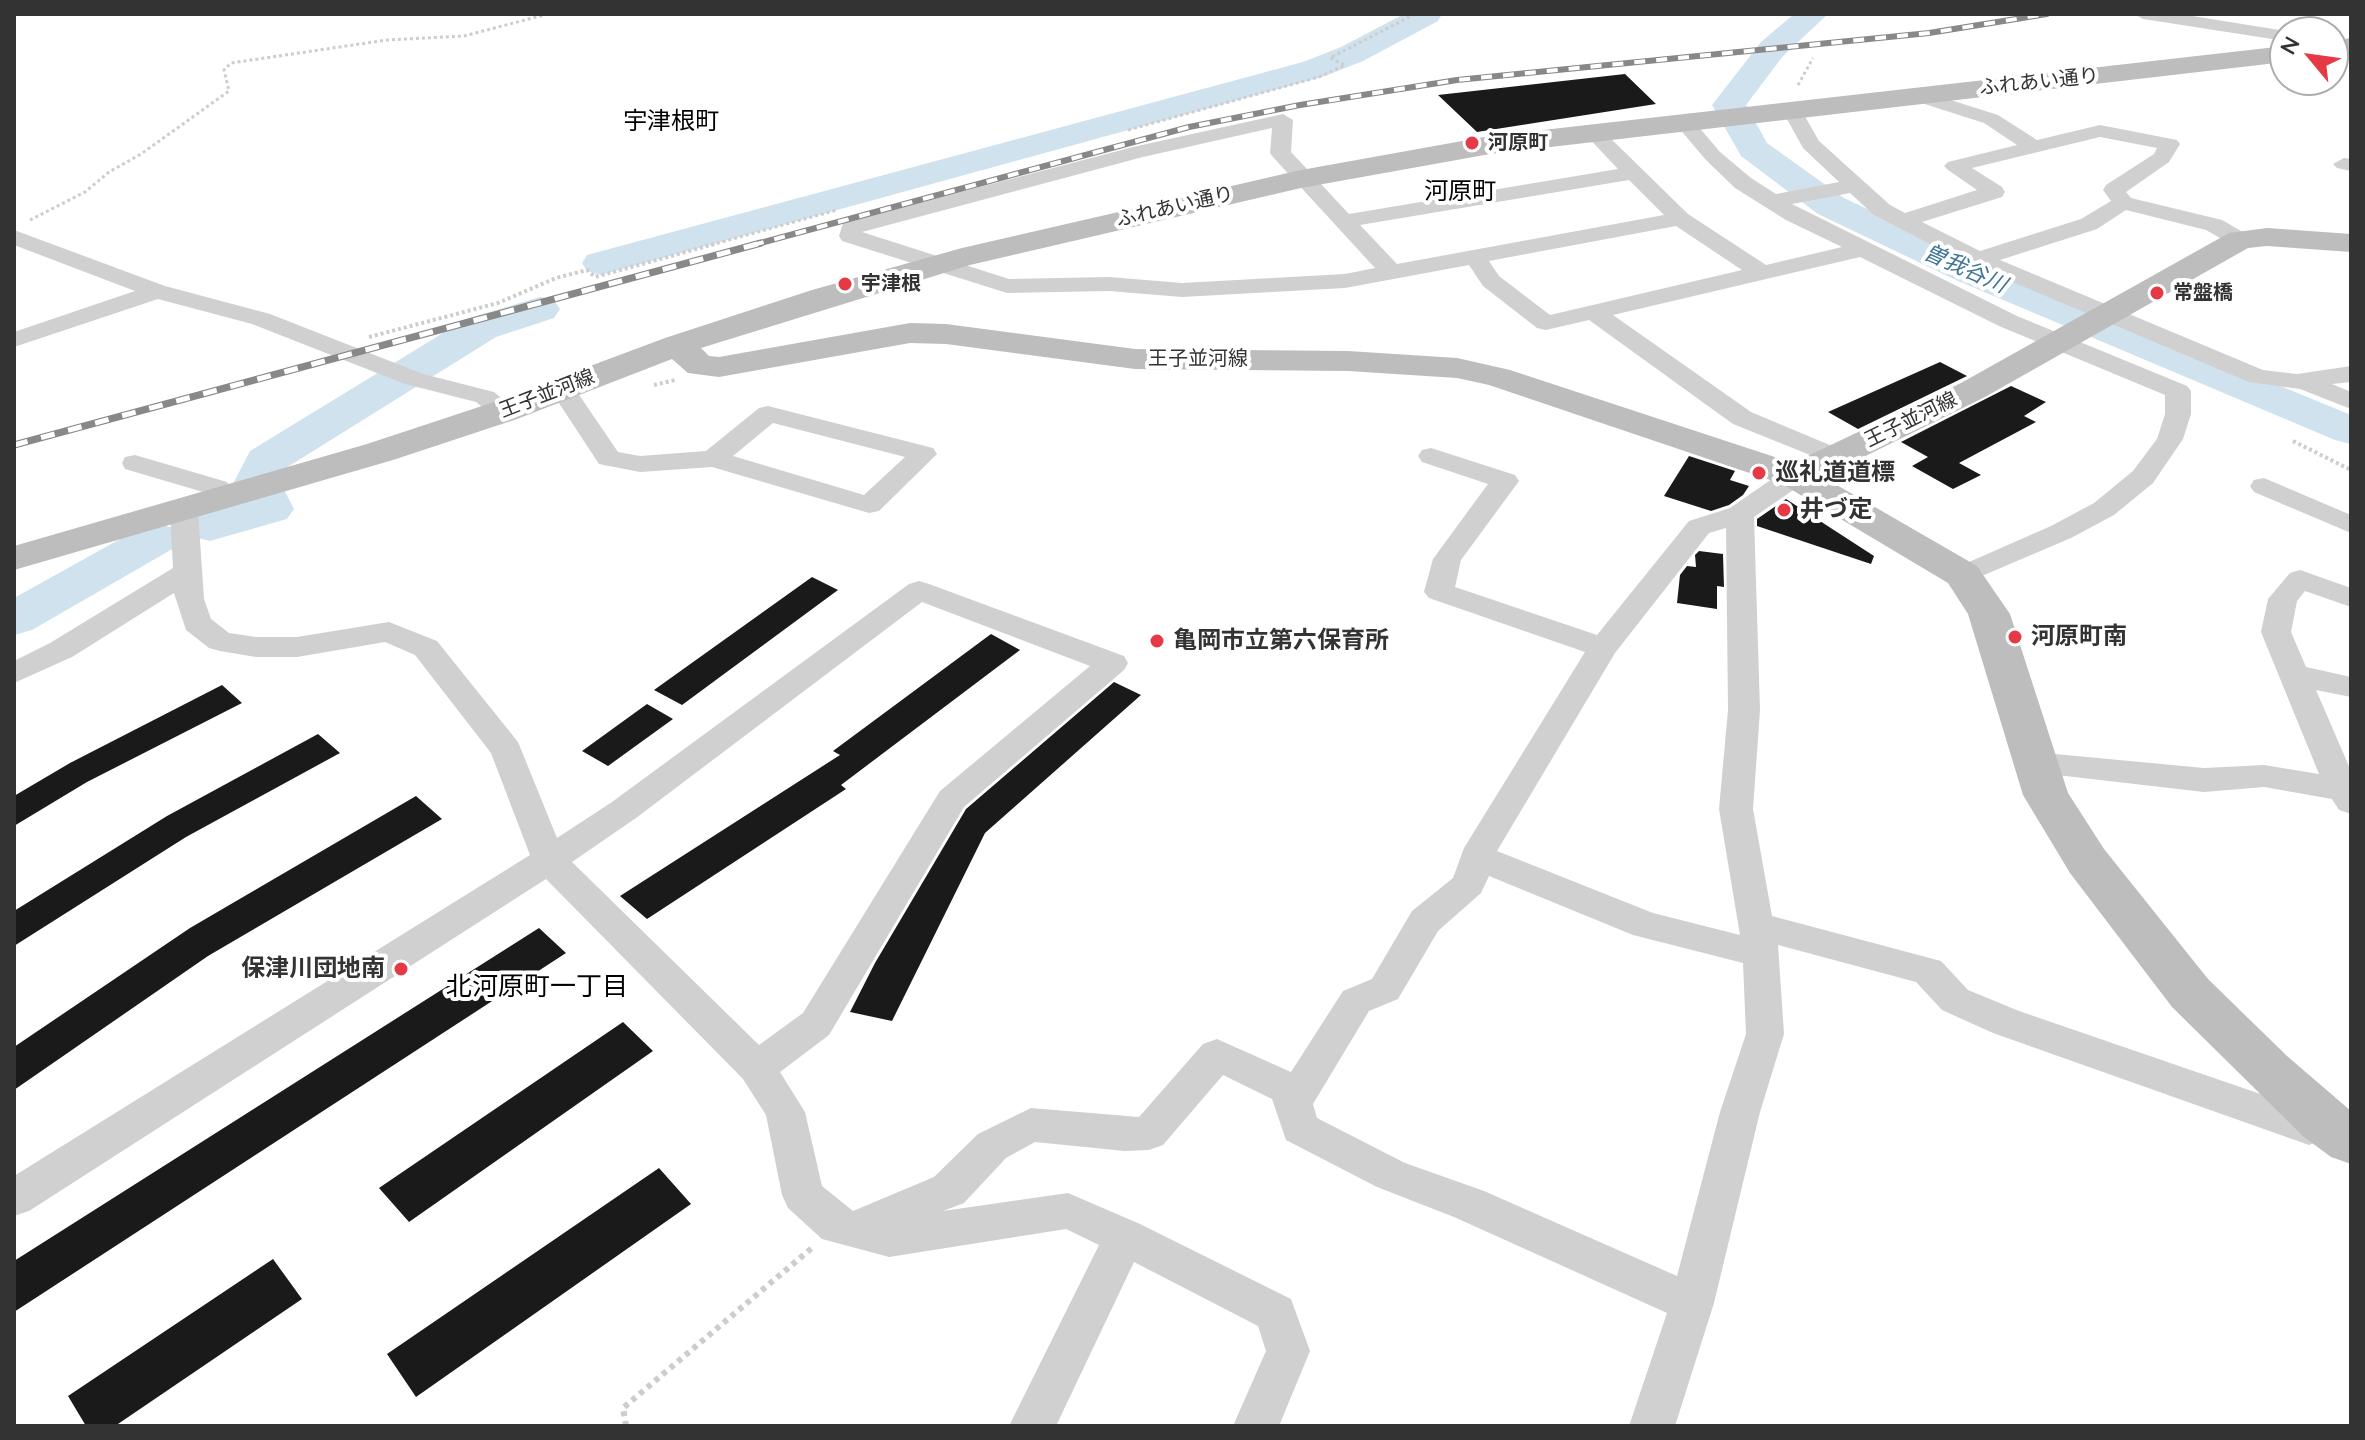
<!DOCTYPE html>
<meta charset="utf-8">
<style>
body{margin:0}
#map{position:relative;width:2365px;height:1440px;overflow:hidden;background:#fff;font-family:Quicksand,sans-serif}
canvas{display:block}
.frame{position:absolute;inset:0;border:16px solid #333;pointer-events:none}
.north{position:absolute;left:2269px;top:16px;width:80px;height:80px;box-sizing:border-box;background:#fff;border:2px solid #adadad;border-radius:50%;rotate:299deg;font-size:22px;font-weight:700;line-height:32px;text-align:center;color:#333}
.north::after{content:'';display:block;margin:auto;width:28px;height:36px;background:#e63946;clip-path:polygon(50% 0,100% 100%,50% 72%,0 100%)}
</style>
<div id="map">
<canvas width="2365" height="1440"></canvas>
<div class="frame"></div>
<div class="north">N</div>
</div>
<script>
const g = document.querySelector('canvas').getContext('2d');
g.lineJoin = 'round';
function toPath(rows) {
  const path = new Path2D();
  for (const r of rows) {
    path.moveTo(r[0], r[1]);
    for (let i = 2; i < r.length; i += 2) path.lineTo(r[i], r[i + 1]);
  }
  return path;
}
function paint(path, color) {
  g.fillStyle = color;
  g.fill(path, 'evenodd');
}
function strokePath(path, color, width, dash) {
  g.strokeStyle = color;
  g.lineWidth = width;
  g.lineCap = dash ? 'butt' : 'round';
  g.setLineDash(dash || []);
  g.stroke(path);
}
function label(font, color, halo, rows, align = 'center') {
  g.font = font + ' Quicksand,"Noto Sans JP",sans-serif';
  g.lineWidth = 8;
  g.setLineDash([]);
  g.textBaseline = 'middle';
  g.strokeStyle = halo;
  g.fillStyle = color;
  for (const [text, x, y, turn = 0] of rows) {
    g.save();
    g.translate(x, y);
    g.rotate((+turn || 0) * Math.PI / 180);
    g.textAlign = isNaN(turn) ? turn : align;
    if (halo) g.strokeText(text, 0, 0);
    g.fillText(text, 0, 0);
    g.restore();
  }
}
paint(toPath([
 [1404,14,1442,14,1438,21,1363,61,1325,76,615,271,601,275,587,271,582,263,587,255,1303,62,1341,47,1404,14],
 [1794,14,1828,14,1783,56,1746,105,1767,143,1844,198,1984,264,2351,415,2351,444,2335,440,1956,280,1818,214,1741,156,1712,105,1761,42,1794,14],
 [540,297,554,300,560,309,554,318,496,337,286,468,280,482,294,509,287,519,210,541,193,537,186,527,193,517,243,502,234,482,250,451,466,319,540,297],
 [157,524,174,528,181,538,174,548,32,630,14,635,14,598,140,528,157,524]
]), '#cfe2ee');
paint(toPath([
 [1625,74,1656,104,1477,132,1438,95],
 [1940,362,1967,376,1858,429,1828,412],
 [2011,386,2046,402,2024,416,2036,422,1959,463,1981,475,1953,489,1912,466,1928,457,1901,442],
 [1689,456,1735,471,1730,480,1749,486,1743,495,1729,505,1711,511,1664,496],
 [1786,499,1874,556,1871,564,1757,526,1757,519],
 [1699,551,1723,554,1724,587,1717,586,1717,609,1677,603,1680,575,1687,566,1696,567,1695,555],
 [812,577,838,590,682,705,654,690],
 [991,634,1020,650,841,785,846,789,647,919,620,896,840,755,833,751],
 [1114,682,1141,695,985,833,892,1021,850,1012,875,963,966,809],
 [222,685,242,703,87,782,14,826,14,796,70,763],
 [647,704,673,719,608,766,582,751],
 [318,734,340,753,186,837,14,946,14,911,167,816],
 [416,796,442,819,208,956,14,1090,14,1047,190,928],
 [539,928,566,953,14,1312,14,1261],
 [623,1022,653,1051,409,1222,379,1188],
 [659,1168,691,1204,416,1397,387,1354],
 [273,1259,302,1299,115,1426,86,1426,68,1396]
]), '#1a1a1a');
strokePath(toPath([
 [1798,85,1813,58],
 [1128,130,1319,77,1345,65,1330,58,1415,14],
 [30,220,85,192,109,172,141,154,229,91,224,70,231,63,387,40,464,36,548,14],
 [711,245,837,210]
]), '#cdcdcd', 3, [3, 3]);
strokePath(toPath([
 [369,337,498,303,556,278,587,270,595,277,718,243],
 [654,385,675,380],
 [2293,441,2351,470]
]), '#cdcdcd', 4, [3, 3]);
strokePath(toPath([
 [626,1426,623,1408,813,1247]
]), '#cdcdcd', 6, [5, 5]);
paint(toPath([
 [2134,14,2180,14,2292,32,2285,32,2285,41,2143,19,2134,14],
 [1916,89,1998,115,2037,140,2100,125,2177,140,2180,144,2169,162,2126,192,2131,198,2222,220,2248,235,2251,240,2248,245,2232,245,2206,230,2126,210,2097,229,2000,260,2263,370,2297,374,2351,366,2351,382,2332,384,2351,392,2351,409,2300,389,2249,382,1963,261,1874,215,1850,193,1792,204,2017,316,2187,386,2191,391,2191,414,2183,439,2153,483,2114,515,2071,538,1963,584,1953,581,1948,575,1953,569,2051,526,2094,503,2133,471,2157,439,2165,414,2165,395,1999,326,1860,257,1613,315,1751,412,1844,451,1848,457,1844,463,1835,465,1733,424,1589,320,1546,330,1537,328,1483,286,1469,265,1345,288,1182,297,1109,291,1007,293,842,241,839,236,843,223,1133,147,1283,114,1293,120,1291,152,1349,214,1618,169,1583,132,1593,126,1600,128,1688,214,1766,265,1842,247,1786,220,1735,188,1706,160,1678,127,1675,123,1678,119,1692,119,1720,152,1751,178,1776,194,1839,182,1803,148,1782,110,1792,104,1799,106,1819,141,1890,205,1905,213,1977,190,1948,170,1944,166,1948,162,2017,145,1984,123,1909,99,1906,95,1909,91,1916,89],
 [1272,128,1270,153,1273,157,1375,268,1345,274,1182,283,1109,277,1009,279,862,232,1143,157,1272,128],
 [2100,137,2157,148,2154,154,2106,185,2103,190,2111,201,2081,219,1980,251,1922,222,2002,197,2005,192,2002,187,1972,168,2100,137],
 [1629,180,1664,215,1397,264,1360,225,1629,180],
 [1676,226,1742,270,1550,315,1499,276,1489,261,1676,226],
 [2344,158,2351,159,2351,171,2337,168,2333,164,2344,158],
 [14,230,165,286,270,314,423,374,494,392,517,411,513,417,504,419,495,417,476,402,405,384,252,324,158,299,14,347,14,332,135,291,14,245,14,230],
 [562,380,571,383,618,452,640,456,706,451,759,408,768,406,933,448,937,454,879,511,869,513,712,467,640,472,609,466,599,464,549,388,553,383,562,380],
 [773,423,905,457,864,495,733,456,773,423],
 [1431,448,1515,475,1519,481,1461,560,1455,587,1597,635,1689,521,1730,508,1785,470,1805,470,1809,476,1805,482,1754,517,1760,710,1753,809,1772,916,1941,961,1968,990,2019,1011,2307,1110,2323,1104,2337,1109,2343,1121,2337,1133,2309,1145,1993,1033,1942,1010,1916,982,1778,945,1784,1034,1760,1112,1714,1303,1675,1426,1629,1426,1667,1313,1454,1217,1377,1187,1286,1140,1272,1099,1223,1075,1163,1145,1149,1150,1125,1151,1035,1142,1006,1158,964,1203,943,1211,1068,1193,1140,1224,1291,1299,1310,1351,1279,1426,1233,1426,1266,1351,1258,1326,1134,1262,1056,1426,1009,1426,1099,1245,1066,1229,889,1257,822,1239,788,1208,782,1195,766,1115,743,1079,546,879,29,1211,14,1216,14,1176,530,855,491,753,415,655,385,642,297,657,256,657,220,651,209,648,186,630,174,593,72,657,14,683,14,661,50,643,173,568,170,511,174,505,184,503,194,505,198,511,204,599,211,619,229,633,256,637,297,637,389,622,437,641,518,742,557,838,612,802,909,584,919,581,929,584,1124,656,1128,663,1124,670,964,807,829,1035,780,1072,805,1112,822,1186,853,1211,934,1177,978,1134,1031,1108,1139,1117,1203,1044,1217,1039,1291,1072,1343,991,1372,979,1412,911,1453,878,1464,848,1585,652,1429,598,1424,592,1433,559,1488,484,1422,462,1418,456,1422,450,1431,448],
 [1726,528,1728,710,1719,809,1740,935,1653,913,1497,851,1615,653,1709,533,1726,528],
 [922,602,1090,666,940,791,803,1013,759,1045,572,862,636,818,922,602],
 [1489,876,1633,935,1743,963,1746,1034,1720,1112,1677,1276,1484,1191,1405,1163,1317,1118,1313,1104,1369,1011,1398,999,1438,931,1481,893,1489,876],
 [135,455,227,482,231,488,230,502,226,508,216,510,206,508,202,502,203,492,125,469,122,463,125,457,135,455],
 [2264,478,2351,515,2351,533,2254,492,2250,486,2254,480,2264,478],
 [2300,570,2351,588,2351,607,2305,591,2297,601,2291,632,2306,667,2351,677,2351,697,2316,690,2351,771,2351,814,2339,810,2332,799,2264,787,2204,792,2022,771,2018,763,2022,755,2034,752,2204,768,2264,765,2319,774,2261,632,2268,599,2290,573,2300,570]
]), '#d0d0d0');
paint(toPath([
 [2351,38,2351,54,2333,57,2333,41,2351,38],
 [2285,46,2285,62,1490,154,1301,188,970,265,701,348,709,356,719,357,910,323,946,324,1135,349,1348,351,1457,358,1510,370,1793,463,1961,383,2229,233,2267,228,2351,234,2351,252,2267,246,2248,248,1985,397,1823,477,1977,566,2010,614,2068,793,2104,849,2208,979,2287,1056,2351,1111,2351,1164,2331,1157,2304,1137,2172,1007,2070,873,2023,795,1968,614,1948,583,1782,484,1489,385,1457,378,1348,371,1135,369,946,344,910,343,719,377,688,373,672,359,517,419,393,460,14,570,14,546,367,444,491,403,665,338,812,290,962,248,1301,170,1490,136,2285,46]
]), '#bdbdbd');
const railFar1 = toPath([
 [753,245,1189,127,1300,105,1457,80,1929,33,2047,14]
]);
const rail = toPath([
 [14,445,761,243]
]);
strokePath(railFar1, '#888', 6);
strokePath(rail, '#888', 7);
strokePath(railFar1, '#fff', 4, [11]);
strokePath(rail, '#fff', 5, [14]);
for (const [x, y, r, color] of [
 [1472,143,8,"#e63946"],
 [845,284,8,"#e63946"],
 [2157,293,8,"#e63946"],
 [1759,473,8,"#e63946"],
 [1784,510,8,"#e63946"],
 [2015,637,8,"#e63946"],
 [1157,641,8,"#e63946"],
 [401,969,8,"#e63946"]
]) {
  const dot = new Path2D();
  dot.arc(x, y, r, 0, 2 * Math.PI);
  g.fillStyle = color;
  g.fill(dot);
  strokePath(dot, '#fff', 3);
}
label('20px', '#333', '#fff', [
 ["ふれあい通り",2039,82,-6],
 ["ふれあい通り",1175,207,-13],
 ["王子並河線",1198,359],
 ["王子並河線",547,394,-21],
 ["王子並河線",1911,420,-26]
]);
label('bold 20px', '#333', '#fff', [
 ["河原町",1488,143],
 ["宇津根",861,284],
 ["常盤橋",2173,293]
], 'left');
label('italic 22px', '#3f7597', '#fff', [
 ["曽我谷川",1965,269,24]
]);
label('24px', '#000', '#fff', [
 ["宇津根町",671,122],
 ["河原町",1460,192]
]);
label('bold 24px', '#333', '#fff', [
 ["巡礼道道標",1775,473],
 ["井づ定",1800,510],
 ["河原町南",2031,637],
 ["亀岡市立第六保育所",1173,641],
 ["保津川団地南",385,969,"right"]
], 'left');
label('26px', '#000', '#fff', [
 ["北河原町一丁目",537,987]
]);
</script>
